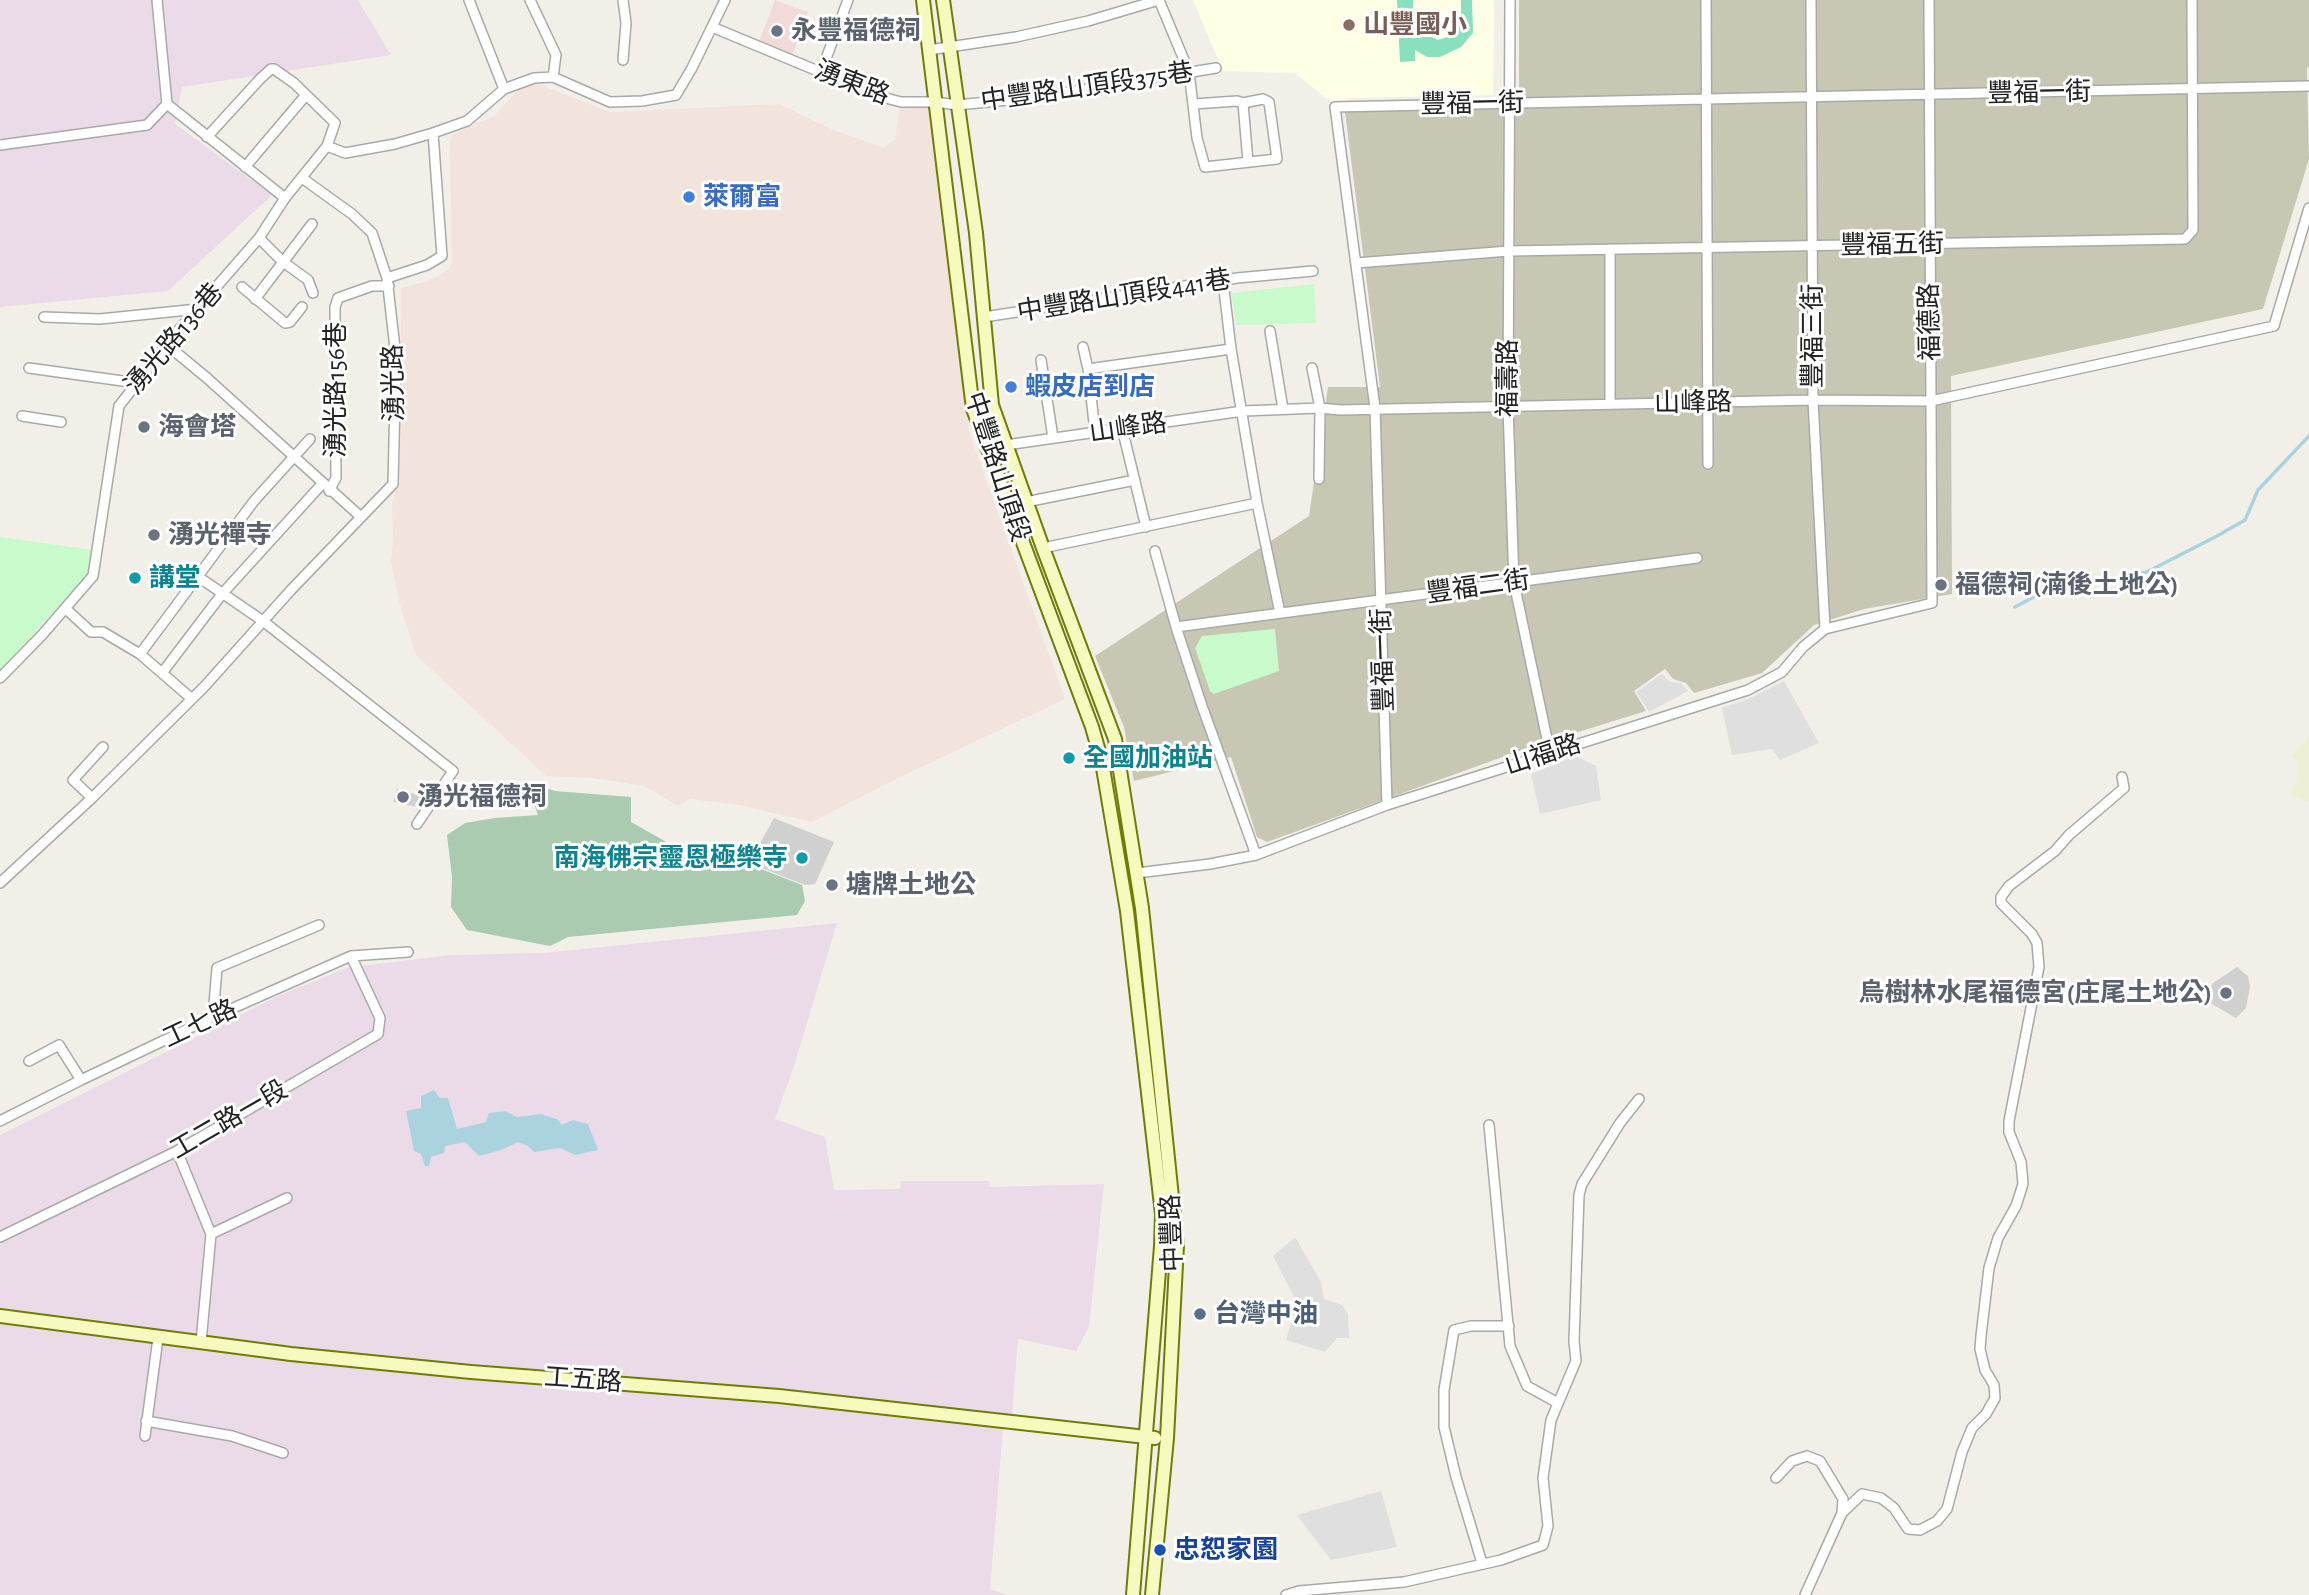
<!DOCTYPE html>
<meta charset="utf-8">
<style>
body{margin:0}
canvas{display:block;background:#f2efe9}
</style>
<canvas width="2309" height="1595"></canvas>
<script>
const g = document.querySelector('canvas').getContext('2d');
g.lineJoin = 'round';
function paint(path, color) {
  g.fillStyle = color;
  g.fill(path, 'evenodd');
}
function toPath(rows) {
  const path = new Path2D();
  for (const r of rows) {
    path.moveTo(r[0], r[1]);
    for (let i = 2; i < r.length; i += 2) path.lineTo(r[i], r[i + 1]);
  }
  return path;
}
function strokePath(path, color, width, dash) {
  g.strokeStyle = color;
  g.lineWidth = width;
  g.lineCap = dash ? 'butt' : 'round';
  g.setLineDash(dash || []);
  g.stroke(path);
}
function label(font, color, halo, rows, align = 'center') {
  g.font = font + ' "Alegreya Sans","Noto Sans TC",sans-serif';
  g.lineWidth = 6;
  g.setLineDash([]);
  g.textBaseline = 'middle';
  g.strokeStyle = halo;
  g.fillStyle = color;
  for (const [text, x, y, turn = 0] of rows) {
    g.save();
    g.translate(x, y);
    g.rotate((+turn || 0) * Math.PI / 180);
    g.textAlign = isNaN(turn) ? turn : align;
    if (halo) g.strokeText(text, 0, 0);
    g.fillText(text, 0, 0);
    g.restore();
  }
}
paint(toPath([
 [1662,674,1670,682,1681,683,1688,691,1649,712,1636,692],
 [1784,681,1819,743,1780,760,1772,749,1732,755,1722,708,1748,699],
 [1575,756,1596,766,1601,800,1540,814,1531,774],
 [1295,1237,1321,1282,1324,1299,1342,1305,1348,1314,1349,1338,1337,1338,1325,1352,1286,1340,1297,1303,1273,1256],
 [1381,1491,1397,1547,1331,1560,1297,1515]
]), '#e0dfdf');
paint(toPath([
 [775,0,808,12,792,56,759,42]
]), '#f2dad9');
paint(toPath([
 [0,0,358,0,391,55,182,87,175,124,272,195,168,291,0,307],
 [837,923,795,1063,775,1119,825,1137,834,1190,900,1189,901,1181,989,1181,990,1187,1104,1184,1089,1327,1076,1351,1018,1339,1012,1416,1004,1416,990,1589,1007,1595,0,1595,0,1135,276,997,346,968,450,955,543,953]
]), '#ebdbe8');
paint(toPath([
 [1193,0,1494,0,1493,95,1352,98,1331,102,1295,73,1223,71]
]), '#ffffe5');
paint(toPath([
 [397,789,433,799,426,809,393,802],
 [774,818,834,842,815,884,805,885,749,863],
 [2237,967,2248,976,2250,987,2246,1008,2236,1018,2210,1003,2210,988,2213,983]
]), '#d0d0d0');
paint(toPath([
 [530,84,538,84,610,112,780,104,833,130,884,148,895,139,900,106,928,104,969,432,1065,699,894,780,812,822,739,805,690,799,678,806,644,786,593,778,546,776,416,655,400,605,391,562,393,543,392,503,400,481,401,288,429,281,448,270,452,264,450,141,452,135,494,116,518,90]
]), '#f3e3dd');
paint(toPath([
 [1519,0,2309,0,2309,67,2307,68,2309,159,2263,309,1951,376,1952,594,1864,609,1814,625,1762,673,1694,693,1686,683,1673,679,1665,669,1634,691,1646,711,1533,746,1267,842,1257,837,1231,757,1134,781,1124,727,1095,656,1309,516,1328,387,1380,387,1344,104,1526,96,1519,88]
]), '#c7c7b4');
paint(toPath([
 [2309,735,2309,802,2290,795,2297,778,2299,763,2292,756]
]), '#eef0d5');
paint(toPath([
 [526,781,555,791,631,797,631,822,684,852,710,853,733,865,748,864,802,885,805,901,797,915,568,937,550,946,467,930,451,907,452,877,447,835,465,823,495,818,538,815]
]), '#aacbaf');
paint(toPath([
 [1314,284,1316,323,1236,325,1232,293],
 [0,537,93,550,89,573,0,670],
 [1275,629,1279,671,1214,694,1210,691,1195,648,1202,636]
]), '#c8facc');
paint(toPath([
 [1397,0,1413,0,1413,22,1418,30,1438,40,1447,37,1461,24,1461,0,1472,0,1473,33,1461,47,1440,57,1427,57,1415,50,1415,61,1400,62]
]), '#88e0be');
paint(toPath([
 [434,1090,440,1098,448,1098,457,1129,486,1122,489,1113,505,1111,517,1117,541,1114,557,1119,562,1125,573,1120,588,1124,598,1150,575,1155,560,1148,534,1152,528,1146,518,1142,501,1150,479,1156,465,1142,445,1146,444,1153,431,1157,429,1166,425,1166,421,1154,414,1151,406,1111,421,1108,421,1096]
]), '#aad3df');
strokePath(toPath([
 [2015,607,2066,580,2112,580,2147,572,2217,536,2245,520,2258,490,2309,436]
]), '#aad3df', 3.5);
const street = toPath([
 [469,0,504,89],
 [530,0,556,55,553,77],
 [1510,0,1508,406,1514,583,1550,753],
 [1706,0,1708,464],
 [1811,0,1813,400,1825,629],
 [712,27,878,96,901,102,935,102,957,105,1039,97,1216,68],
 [929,50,1016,37,1088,21,1159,0,1189,72,1197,138,1205,167,1277,159,1269,102,1263,99,1243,103,1237,101,1194,104],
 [623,60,626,23,623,0],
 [821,72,848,0],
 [1243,103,1248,162],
 [167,104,285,198],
 [207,137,260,79,271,69,274,69,294,83,335,123,327,146],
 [0,145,147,125,167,104,157,0],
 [245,167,306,95],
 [302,178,352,214,372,233,387,278],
 [259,238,282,261,308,280,313,293],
 [1356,263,1509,251,2185,239,2193,230,2192,0],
 [1223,281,1231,349,1257,503,1280,613],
 [242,287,285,323,290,322,302,307],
 [255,299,312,224],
 [44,317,100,319,198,309],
 [984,317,1237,278,1313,271],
 [1270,331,1283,409],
 [167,345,207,378,361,517],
 [1083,347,1088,369,1095,432],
 [1041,360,1053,438],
 [29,368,137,383],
 [1312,368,1320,408,1319,479],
 [1088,369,1231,349],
 [1610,404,1610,249],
 [22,416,61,422],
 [1122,428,1146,527],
 [985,448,1243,411,1320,408,1340,410,1813,400,1931,401,2274,326,2309,208],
 [329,491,336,478,335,307,338,298,372,286,389,286],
 [1026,502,1135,480],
 [1043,548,1257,503],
 [1155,551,1176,627,1202,706,1256,855],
 [197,576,263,621,453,771,417,824],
 [65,608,91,632,103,632,140,654,192,699],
 [1176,627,1697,558],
 [140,654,254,501,310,439],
 [162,673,222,594,322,484],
 [0,678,42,635,93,576,119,406,176,333,259,238,285,198,327,146,345,153,395,144,433,133],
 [92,798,73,780,103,747],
 [1387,805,1375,408,1335,107,2309,86],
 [1137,873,1210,864,1256,855,1387,805,1748,690,1782,672,1803,647,1825,629,1932,603,1929,0],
 [0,883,92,798,204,687,291,590,393,484,396,357,387,278,427,265,442,256,433,133,467,121,504,89,534,78,553,77,610,102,642,101,676,95,692,68,725,0],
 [213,1017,217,968,319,925],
 [29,1061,59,1045,81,1080],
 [0,1121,81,1080,213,1017,351,956,408,952],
 [1489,1125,1510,1346,1527,1386,1558,1403],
 [177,1151,211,1234,201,1342],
 [211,1234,287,1198],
 [0,1237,177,1151,378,1034,380,1018,351,956],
 [146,1421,232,1436,283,1453],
 [145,1436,158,1338],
 [1776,1478,1792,1461,1807,1456,1820,1461,1843,1499,1842,1513,1805,1595],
 [1842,1513,1862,1494,1881,1498,1894,1508,1908,1529,1920,1530,1937,1521,1947,1509,1962,1452,1972,1428,1986,1414,1995,1398,1994,1385,1985,1370,1980,1349,1981,1336,1989,1268,1998,1238,2016,1206,2023,1184,2021,1162,2009,1132,2009,1121,2039,967,2037,943,2032,934,2001,903,2001,897,2009,886,2055,851,2069,835,2124,788,2122,777],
 [1482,1563,1456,1477,1444,1427,1444,1390,1454,1330,1471,1326,1509,1326],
 [1286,1595,1299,1591,1404,1582,1501,1560,1543,1545,1548,1526,1543,1478,1551,1420,1576,1361,1574,1341,1579,1195,1582,1184,1620,1123,1639,1099]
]);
const secondary = toPath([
 [923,0,973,409,1092,727,1102,762,1127,911,1162,1214,1161,1246,1133,1595],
 [943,0,976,233,992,405,1043,548,1115,739,1142,908,1177,1245,1167,1438,1152,1595],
 [0,1316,291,1354,471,1372,779,1396,1155,1438]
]);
strokePath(street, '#a9a9a9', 12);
strokePath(secondary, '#707d05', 16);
strokePath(street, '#fff', 9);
strokePath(secondary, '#f7fabf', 12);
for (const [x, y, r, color] of [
 [1349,25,7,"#8d6e63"],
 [777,31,7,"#6b7280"],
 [689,197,7,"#3f7fe0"],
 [1011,387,7,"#3f7fe0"],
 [144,427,7,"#6b7280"],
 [154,535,7,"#6b7280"],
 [135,578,7,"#0f9aa8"],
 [1941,585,7,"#6b7280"],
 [1069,758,7,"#0f9aa8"],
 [403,797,7,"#6b7280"],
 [802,858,7,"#0f9aa8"],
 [832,885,7,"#6b7280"],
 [2226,993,7,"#6b7280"],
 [1200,1314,7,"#5c6f8a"],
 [1160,1550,7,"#1a4fb4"]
]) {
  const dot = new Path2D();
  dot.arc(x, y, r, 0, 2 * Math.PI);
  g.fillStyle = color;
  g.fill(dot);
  strokePath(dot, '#fff', 2.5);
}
label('bold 26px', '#785e54', '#fff', [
 ["山豐國小",1363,25]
], 'left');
label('bold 26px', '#5b616d', '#fff', [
 ["永豐福德祠",791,31],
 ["海會塔",158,427],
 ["湧光禪寺",168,535],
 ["福德祠(湳後土地公)",1955,585],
 ["湧光福德祠",417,797],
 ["塘牌土地公",846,885],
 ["烏樹林水尾福德宮(庄尾土地公)",2212,993,"right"]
], 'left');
label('26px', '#222', '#fff', [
 ["湧東路",852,83,21],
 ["中豐路山頂段375巷",1087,87,-8],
 ["豐福一街",2039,93,-1],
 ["豐福一街",1472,104,-1],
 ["豐福五街",1892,245,-1],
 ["中豐路山頂段441巷",1124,296,-9],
 ["福德路",1930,322,-91],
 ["豐福三街",1813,336,-90],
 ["湧光路136巷",174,339,-50],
 ["福壽路",1508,378,-90],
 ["湧光路",394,383,-91],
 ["湧光路156巷",336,390,-90],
 ["山峰路",1693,403,-1],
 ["山峰路",1128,428,-8],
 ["中豐路山頂段",997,467,72],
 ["豐福二街",1478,587,-8],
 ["豐福一街",1383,660,-92],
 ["山福路",1543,755,-18],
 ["工七路",200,1024,-25],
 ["工二路一段",229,1120,-30],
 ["中豐路",1172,1233,-92],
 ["工五路",583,1380,4]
]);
label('bold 26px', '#366cbe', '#fff', [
 ["萊爾富",703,197],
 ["蝦皮店到店",1025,387]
], 'left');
label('bold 26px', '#0d838f', '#fff', [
 ["講堂",149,578],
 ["全國加油站",1083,758],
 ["南海佛宗靈恩極樂寺",788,858,"right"]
], 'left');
label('bold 26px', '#4e5e75', '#fff', [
 ["台灣中油",1214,1314]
], 'left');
label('bold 26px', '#164399', '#fff', [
 ["忠恕家園",1174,1550]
], 'left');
</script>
